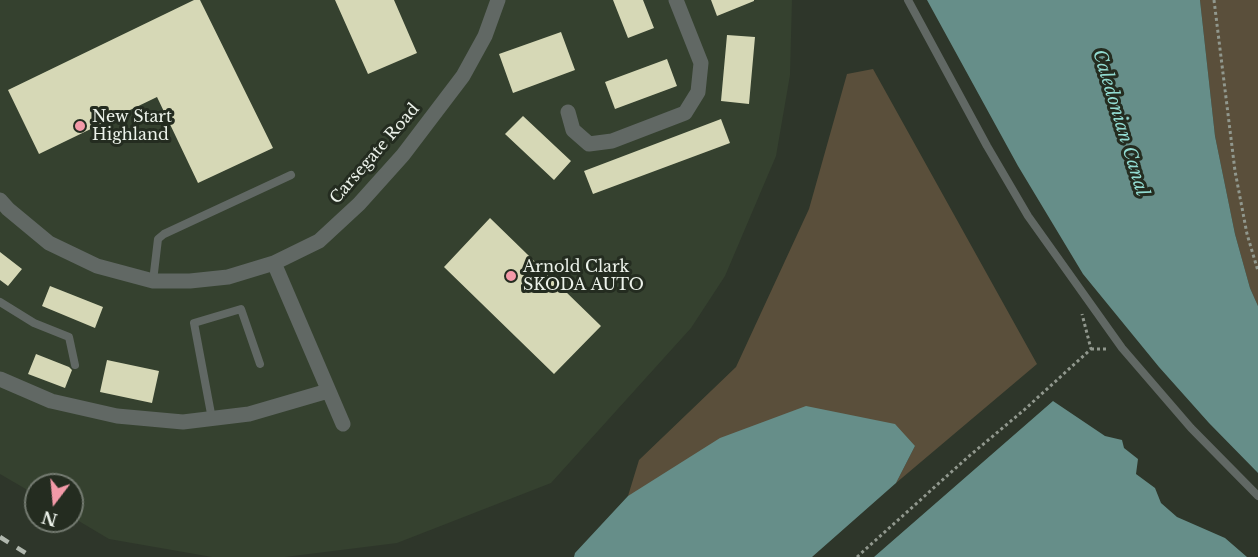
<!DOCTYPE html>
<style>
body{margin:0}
#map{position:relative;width:1258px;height:557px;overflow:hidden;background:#2e362a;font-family:"Libre Baskerville",serif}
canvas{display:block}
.north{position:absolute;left:24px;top:473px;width:60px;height:60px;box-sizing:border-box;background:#242c20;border:2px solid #747b71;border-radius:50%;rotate:196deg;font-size:16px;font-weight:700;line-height:24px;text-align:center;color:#ecf2ea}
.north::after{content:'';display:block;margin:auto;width:21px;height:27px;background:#f39aa8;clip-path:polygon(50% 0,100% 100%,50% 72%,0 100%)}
</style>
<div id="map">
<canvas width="1258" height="557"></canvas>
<div class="north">N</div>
</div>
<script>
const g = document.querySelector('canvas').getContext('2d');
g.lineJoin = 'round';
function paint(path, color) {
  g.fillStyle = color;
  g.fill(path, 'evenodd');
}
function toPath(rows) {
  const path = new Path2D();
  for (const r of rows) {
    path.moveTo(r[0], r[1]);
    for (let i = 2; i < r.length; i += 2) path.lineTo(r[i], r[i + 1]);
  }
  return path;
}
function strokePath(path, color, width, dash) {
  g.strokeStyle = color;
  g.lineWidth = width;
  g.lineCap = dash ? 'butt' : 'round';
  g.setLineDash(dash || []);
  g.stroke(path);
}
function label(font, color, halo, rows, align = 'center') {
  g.font = font + ' "Libre Baskerville",serif';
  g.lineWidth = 6;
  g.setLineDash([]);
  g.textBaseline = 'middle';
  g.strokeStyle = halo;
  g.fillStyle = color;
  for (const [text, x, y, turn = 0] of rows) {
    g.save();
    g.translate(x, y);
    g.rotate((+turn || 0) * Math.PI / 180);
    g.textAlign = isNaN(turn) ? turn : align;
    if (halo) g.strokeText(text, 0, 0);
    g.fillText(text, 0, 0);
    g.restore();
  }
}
paint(toPath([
 [0,0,792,0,790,75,776,156,725,276,691,328,551,483,397,543,285,557,212,557,109,539,72,517,72,485,36,485,36,495,0,474]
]), '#35412f');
paint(toPath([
 [1200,0,1258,0,1258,306,1250,288,1235,234,1215,136],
 [873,69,1037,364,896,483,915,446,628,496,639,460,736,367,809,209,847,74]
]), '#5a4f3b');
paint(toPath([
 [927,0,1200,0,1215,136,1235,234,1250,288,1258,306,1258,473,1209,423,1159,367,1083,274,1018,166],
 [1053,401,1105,436,1122,440,1124,448,1138,459,1136,474,1155,488,1161,503,1177,517,1225,538,1247,557,874,557],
 [806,406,895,424,915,446,896,483,812,557,574,557,575,553,628,496,720,438]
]), '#668e89');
paint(toPath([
 [194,0,200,0,273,148,198,183,157,97,39,154,8,90],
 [335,0,394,0,417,53,368,74],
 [613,0,643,0,654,28,628,38],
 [711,0,754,0,754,1,717,16],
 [561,32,575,70,513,93,499,54],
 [727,35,755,37,749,104,721,101],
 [667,59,677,86,615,109,605,82],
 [523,116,571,161,554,180,505,134],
 [721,119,730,143,593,194,584,171],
 [490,218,601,326,554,374,444,267],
 [0,252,22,269,8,286,0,280],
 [50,286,103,307,95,328,42,306],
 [36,354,69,367,72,370,65,388,28,374],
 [107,360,159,371,152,403,100,392]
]), '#d6d8b6');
strokePath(toPath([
 [1214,0,1235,171,1247,234,1258,271],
 [1091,349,1107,349],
 [857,557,968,457,1024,410,1091,349,1082,314]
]), '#91988e', 3, [3, 3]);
strokePath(toPath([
 [908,0,987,146,1028,216,1122,348,1191,428,1258,496],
 [153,281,158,239,164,234,291,175],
 [0,302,34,323,69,337,75,365],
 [212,419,194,323,241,309,260,364]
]), '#616864', 8);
strokePath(toPath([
 [568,112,573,130,589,144,612,141,685,113,698,92,701,63,676,0],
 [0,200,8,209,49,243,97,266,153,281,190,281,228,277,274,263,319,241,359,204,403,155,463,76,485,36,498,0],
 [274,263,343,424],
 [0,379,51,401,117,416,183,422,249,414,328,391]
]), '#616864', 15);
strokePath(toPath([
 [0,537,32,557]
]), '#b1b8ae', 4.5, [10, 10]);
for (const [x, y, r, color] of [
 [80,126,6,"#f39aa8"],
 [511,276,6,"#f39aa8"]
]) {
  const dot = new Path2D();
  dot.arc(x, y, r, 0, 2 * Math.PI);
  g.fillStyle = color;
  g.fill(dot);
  strokePath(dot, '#242c20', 2);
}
label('16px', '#ecf2ea', '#242c20', [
 ["New Start",92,117],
 ["Highland",92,135],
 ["Arnold Clark",523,267],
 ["SKODA AUTO",523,285]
], 'left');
label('16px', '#ecf2ea', '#242c20', [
 ["Carsegate Road",375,154,-49]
]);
label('italic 18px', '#92dcd2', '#242c20', [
 ["Caledonian Canal",1120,123,73]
]);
</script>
